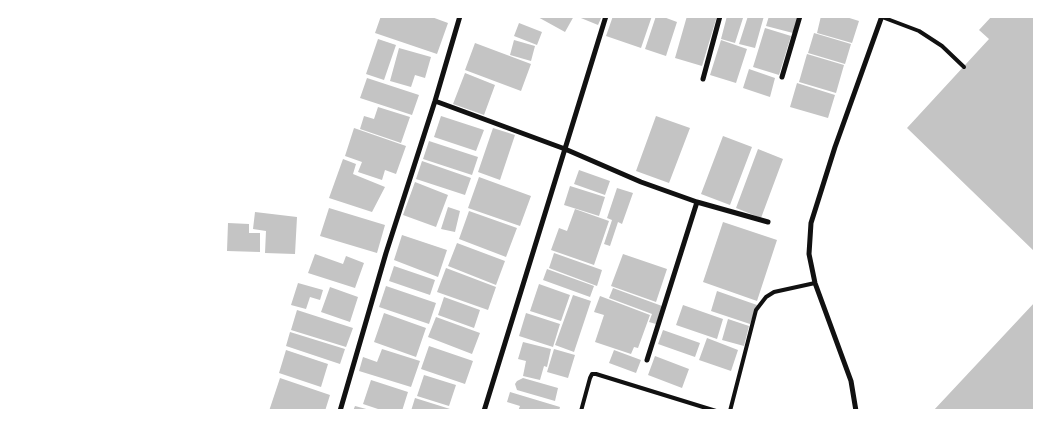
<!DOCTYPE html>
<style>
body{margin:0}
#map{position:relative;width:1051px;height:427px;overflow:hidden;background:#fff;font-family:Jost,sans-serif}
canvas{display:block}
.frame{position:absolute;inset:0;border:18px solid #fff;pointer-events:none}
</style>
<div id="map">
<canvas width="1051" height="427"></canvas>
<div class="frame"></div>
</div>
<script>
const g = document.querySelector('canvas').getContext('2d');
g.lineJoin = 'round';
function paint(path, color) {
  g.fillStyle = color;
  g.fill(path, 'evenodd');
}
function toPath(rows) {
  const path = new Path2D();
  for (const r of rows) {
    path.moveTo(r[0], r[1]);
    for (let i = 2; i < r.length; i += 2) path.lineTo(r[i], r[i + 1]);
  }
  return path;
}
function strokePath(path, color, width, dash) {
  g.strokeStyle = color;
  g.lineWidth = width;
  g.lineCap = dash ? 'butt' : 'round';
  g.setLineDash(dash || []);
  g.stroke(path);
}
paint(toPath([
 [381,16,429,16,448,23,437,54,375,33],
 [536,16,574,16,565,32],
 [576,16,602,16,598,25],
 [613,16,652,16,641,48,606,36],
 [656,16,661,16,677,22,666,56,645,49],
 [687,16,717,16,702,66,675,58],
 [727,16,737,16,743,18,735,43,721,39],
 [748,16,764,16,755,48,739,44],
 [769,16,798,16,793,33,766,26],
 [821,16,843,16,859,21,852,43,817,33],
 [992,16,1035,16,1035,252,907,128,989,39,979,30],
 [519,23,542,32,537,45,514,36],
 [765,28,791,36,779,75,753,67],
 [814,33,851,44,845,64,808,53],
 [378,39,396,45,384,80,366,74],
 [514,40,535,46,531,61,510,55],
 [721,40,747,49,736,83,710,75],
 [475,43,531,64,521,91,465,70],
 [399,48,431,57,425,78,415,75,411,87,390,81],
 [807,54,844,65,836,93,799,82],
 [749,69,775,78,770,97,743,88],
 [465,73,495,85,484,115,453,104],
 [367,78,419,95,412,115,360,98],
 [797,83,835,95,828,118,790,107],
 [378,107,410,117,401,143,360,129,364,116,374,119],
 [441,116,484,130,476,151,434,137],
 [656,116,690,128,669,183,636,171],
 [354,128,406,146,396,174,385,170,382,180,358,172,362,162,345,156],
 [493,128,515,135,500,180,478,172],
 [723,136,752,147,730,205,701,194],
 [429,141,478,157,472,175,423,159],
 [758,149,783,159,761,218,736,208],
 [343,159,356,164,353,174,385,187,372,212,329,198],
 [422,161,471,178,465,195,416,179],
 [579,170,610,181,605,195,574,184],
 [479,177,531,196,520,226,468,208],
 [415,182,448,195,436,227,403,215],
 [570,186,605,197,599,216,564,205],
 [617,188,633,193,622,224,618,222,610,246,604,244,612,220,607,218],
 [448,207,460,211,455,232,441,229],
 [329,208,385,225,377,253,320,236],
 [575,209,609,221,594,265,551,250,559,228,567,231],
 [469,211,517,228,506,257,459,239],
 [255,212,297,217,295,254,265,253,266,231,253,229],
 [723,222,777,240,757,301,703,282],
 [228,223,249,224,249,233,260,233,260,252,227,251],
 [402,235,447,250,438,277,394,260],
 [457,243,505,261,496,285,448,266],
 [554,253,602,270,597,286,549,268],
 [315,254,343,264,346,256,364,263,355,288,308,273],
 [623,254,667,269,656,302,611,286],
 [394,266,435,280,430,295,389,281],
 [446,268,496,287,488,310,437,292],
 [547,269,594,286,590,297,543,280],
 [298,283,323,290,320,300,310,297,306,309,291,305],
 [539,284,570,295,561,321,530,311],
 [386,286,436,303,429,324,379,307],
 [330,287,358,297,350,322,321,312],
 [613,288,662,306,656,324,649,322,652,314,609,298],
 [717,291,757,305,750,324,711,311],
 [573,295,591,301,574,352,555,345],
 [600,296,650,315,638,348,634,347,631,354,595,342,604,315,594,312],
 [444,297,480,310,474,328,438,315],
 [1035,302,1035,411,933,411],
 [683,305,723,319,717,339,676,325],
 [297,310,353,328,346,347,291,330],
 [384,313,426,328,416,357,374,342],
 [526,313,560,324,553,347,519,336],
 [436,317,480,333,472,354,428,337],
 [728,319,749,326,744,346,722,340],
 [663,330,700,343,695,357,658,344],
 [290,332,345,349,340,364,286,346],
 [707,338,738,350,731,371,699,360],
 [523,342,551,349,547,367,544,366,540,380,523,376,526,361,518,359],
 [429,346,473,361,465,384,421,369],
 [382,349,420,361,411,387,359,371,363,357,377,362],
 [554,349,575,355,568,378,547,372],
 [286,350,328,364,321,387,279,373],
 [614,350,641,360,636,373,609,363],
 [655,356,689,369,682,388,648,375],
 [424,375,456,385,449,406,417,396],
 [280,378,330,395,325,411,269,411],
 [523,378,558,388,555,401,517,390,515,384,517,381],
 [371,380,408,392,402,411,384,411,363,404],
 [510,392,560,407,559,411,518,411,520,406,507,402],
 [415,398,450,409,450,411,411,411],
 [355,406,370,410,370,411,353,411]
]), '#c4c4c4');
strokePath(toPath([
 [882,17,919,31,942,46,964,67],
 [581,411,590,378,592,374,596,374,716,411],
 [730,411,756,310,766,297,774,292,815,283]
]), '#111', 4);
strokePath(toPath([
 [782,77,800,16],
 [703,79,720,16],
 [435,101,565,149,641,182,697,202,768,222],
 [647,360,697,202],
 [340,411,386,253,435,101,460,16],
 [484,411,606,16],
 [856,411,851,381,815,283,809,254,811,223,835,147,882,16]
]), '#111', 5);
</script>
